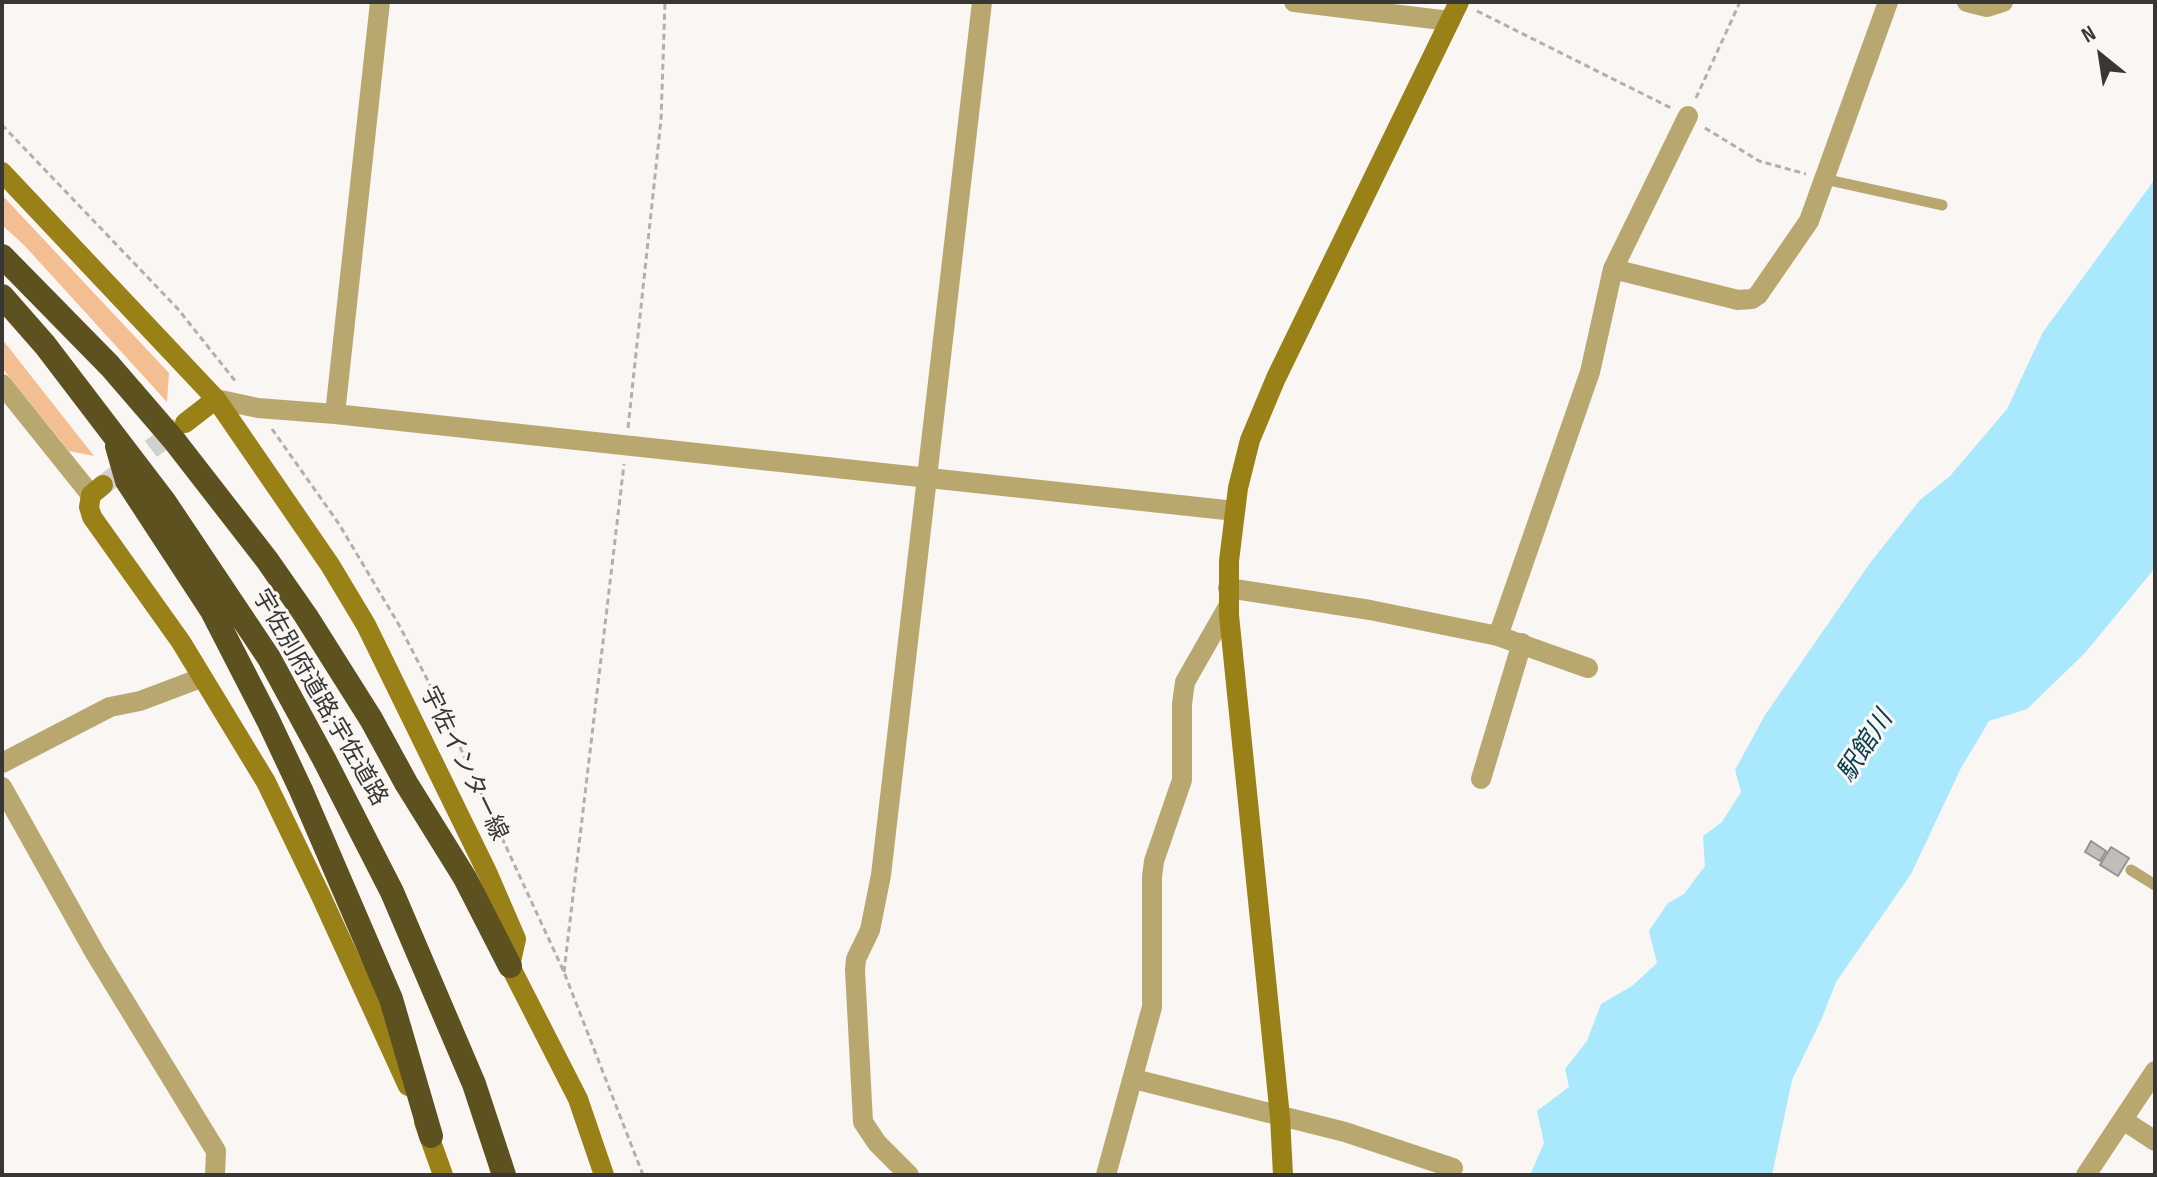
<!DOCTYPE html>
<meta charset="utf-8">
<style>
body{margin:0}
#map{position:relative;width:2157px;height:1177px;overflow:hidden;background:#f9f6f3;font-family:"Sofia Sans Condensed",sans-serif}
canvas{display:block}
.frame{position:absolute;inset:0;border:4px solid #383736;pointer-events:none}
.north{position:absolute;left:2061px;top:16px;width:80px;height:80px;-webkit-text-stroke:6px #f9f6f3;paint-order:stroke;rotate:330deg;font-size:22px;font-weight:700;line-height:32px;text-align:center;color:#383736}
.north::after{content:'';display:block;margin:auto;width:28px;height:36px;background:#383736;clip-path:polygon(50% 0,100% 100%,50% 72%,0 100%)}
</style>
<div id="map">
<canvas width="2157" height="1177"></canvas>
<div class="frame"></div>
<div class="north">N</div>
</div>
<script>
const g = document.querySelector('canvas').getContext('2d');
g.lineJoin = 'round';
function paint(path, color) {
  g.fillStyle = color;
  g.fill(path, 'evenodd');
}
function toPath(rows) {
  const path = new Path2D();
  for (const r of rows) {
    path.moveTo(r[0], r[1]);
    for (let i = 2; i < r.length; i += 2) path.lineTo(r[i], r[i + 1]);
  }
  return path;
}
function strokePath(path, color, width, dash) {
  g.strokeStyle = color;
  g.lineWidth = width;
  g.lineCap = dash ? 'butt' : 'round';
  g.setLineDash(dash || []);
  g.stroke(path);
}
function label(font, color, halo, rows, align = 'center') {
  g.font = font + ' "Sofia Sans Condensed","Noto Sans JP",sans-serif';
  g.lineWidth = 6;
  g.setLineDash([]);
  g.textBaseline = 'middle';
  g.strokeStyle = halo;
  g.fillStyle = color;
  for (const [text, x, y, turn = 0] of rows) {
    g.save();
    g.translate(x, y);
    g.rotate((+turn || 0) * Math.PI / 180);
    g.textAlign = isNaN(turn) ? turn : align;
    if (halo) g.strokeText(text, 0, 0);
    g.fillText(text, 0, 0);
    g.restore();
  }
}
paint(toPath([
 [2,195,169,373,167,402,24,245,2,225],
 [2,339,94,456,69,451,2,368]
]), '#f4be93');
paint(toPath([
 [2155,179,2155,568,2085,653,2027,709,1989,721,1961,768,1911,874,1836,982,1822,1018,1792,1080,1772,1175,1530,1175,1544,1143,1537,1111,1569,1087,1565,1069,1587,1041,1601,1004,1632,986,1657,963,1649,931,1668,903,1684,894,1705,866,1703,836,1722,822,1741,792,1735,770,1765,715,1870,563,1920,500,1950,476,2007,409,2043,332]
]), '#aae8fd');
const building = toPath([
 [2091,841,2106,851,2100,861,2085,852,2091,841],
 [2111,847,2129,858,2118,876,2100,865,2111,847]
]);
paint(building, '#c0bdbb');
strokePath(building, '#969391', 2);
strokePath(toPath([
 [103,485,180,427]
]), '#d2d0cd', 20, [20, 10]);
strokePath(toPath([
 [1477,11,1671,108],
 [1696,98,1740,2],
 [2,125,178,309,236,382],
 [1705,128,1759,161,1806,174],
 [628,428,661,120,665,2],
 [272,429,339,524,399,625,440,704,564,972,643,1175],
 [564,972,624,464]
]), '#b2afad', 3, [6, 4]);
strokePath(toPath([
 [1824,179,1942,205],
 [2131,870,2155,885]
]), '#b8a86f', 11);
strokePath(toPath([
 [1294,2,1450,21],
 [1967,2,1987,7,2003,2],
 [1613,269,1738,300,1752,299,1758,295,1809,221,1888,2],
 [2,384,91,495],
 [216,399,258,408,335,414,1235,511],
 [335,414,380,2],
 [1228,588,1370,610,1498,636,1588,668],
 [1498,636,1590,372,1613,269,1688,116],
 [2,763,110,707,140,701,201,678],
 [1481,779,1522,643],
 [2,787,95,953,216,1151,215,1175],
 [1134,1079,1345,1132,1453,1168],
 [2123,1120,2155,1141],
 [909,1175,877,1143,863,1122,855,970,856,959,870,930,881,875,982,2],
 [1106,1175,1152,1007,1152,877,1154,861,1182,780,1182,704,1185,682,1229,605],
 [2086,1175,2155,1071]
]), '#b8a86f', 20);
strokePath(toPath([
 [2,172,216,399,330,565,366,625,487,872,516,939,510,966,578,1099,604,1175],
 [185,423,216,399],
 [103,485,91,495,89,507,92,517,181,642,266,782,320,894,408,1086],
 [424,1122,443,1175],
 [1283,1175,1280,1117,1229,615,1229,561,1238,488,1250,440,1276,378,1459,2]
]), '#998117', 20);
strokePath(toPath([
 [2,256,110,366,173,439,267,560,306,616,371,719,406,783,465,878,510,966],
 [2,296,45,345,164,501,269,658,324,759,392,892,474,1084,504,1175],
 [117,446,127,481,212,611,268,720,301,790,391,999,431,1136]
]), '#5e5120', 24);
label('24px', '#383736', '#f9f6f3', [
 ["宇佐別府道路;宇佐道路",319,698,60],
 ["宇佐インター線",463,764,64]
]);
label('italic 26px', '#073e4c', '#f9f6f3', [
 ["駅館川",1866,747,-57]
]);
</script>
